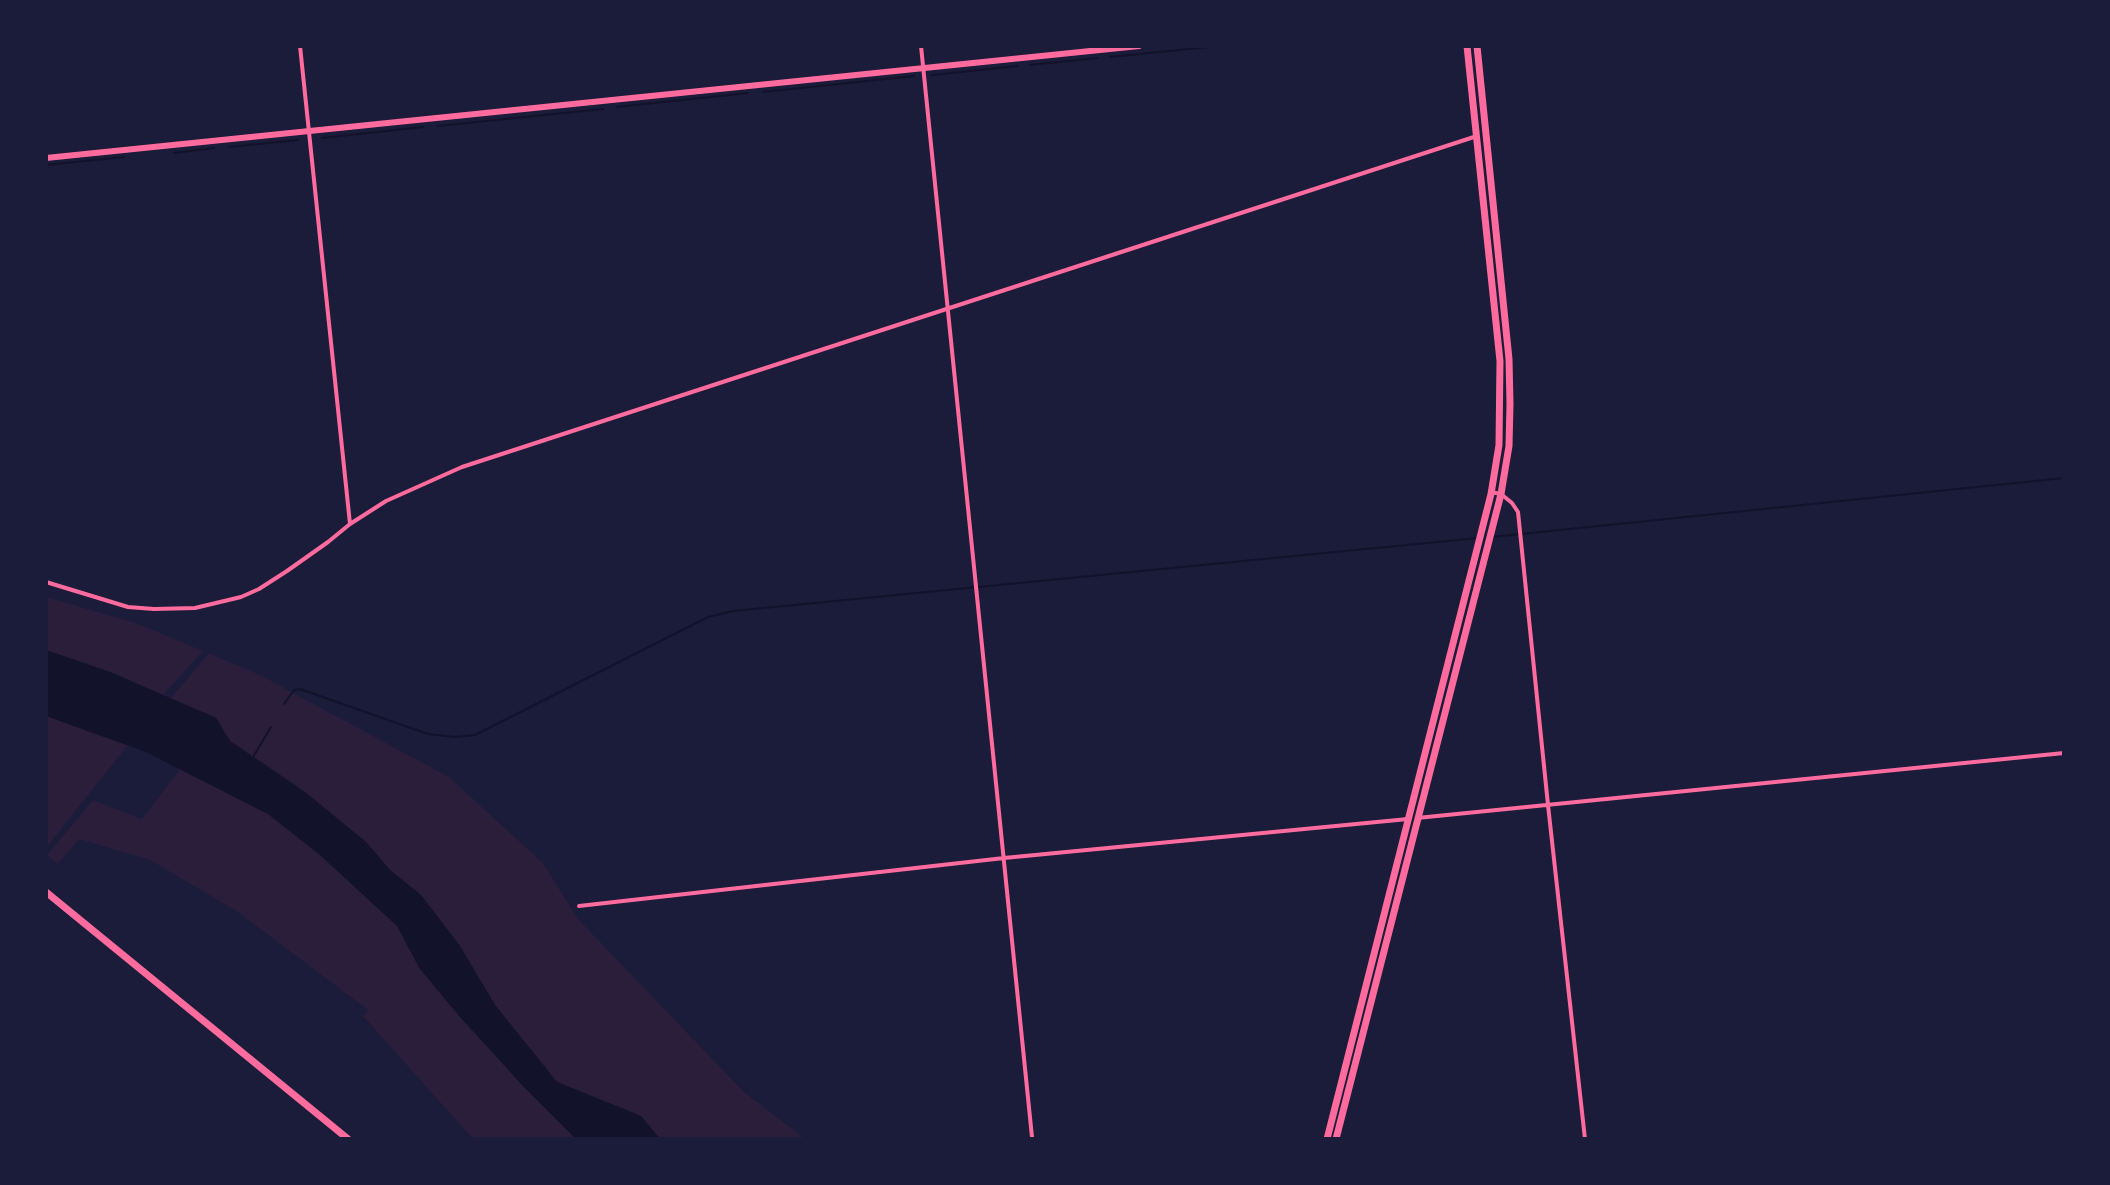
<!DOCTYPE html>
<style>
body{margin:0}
#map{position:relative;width:2110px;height:1185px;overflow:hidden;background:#1b1b3a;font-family:"Source Sans 3",sans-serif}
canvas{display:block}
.frame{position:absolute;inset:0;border:48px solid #1b1b3a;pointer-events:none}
</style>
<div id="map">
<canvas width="2110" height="1185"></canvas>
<div class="frame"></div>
</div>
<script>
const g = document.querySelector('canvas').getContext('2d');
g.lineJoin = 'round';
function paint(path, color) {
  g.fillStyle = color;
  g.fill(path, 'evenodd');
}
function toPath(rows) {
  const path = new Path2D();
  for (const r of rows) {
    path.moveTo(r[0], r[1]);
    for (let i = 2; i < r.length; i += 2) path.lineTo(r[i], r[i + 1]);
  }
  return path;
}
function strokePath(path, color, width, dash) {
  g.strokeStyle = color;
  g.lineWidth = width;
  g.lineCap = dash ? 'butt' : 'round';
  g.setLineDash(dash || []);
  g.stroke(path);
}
paint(toPath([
 [46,597,136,623,203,651,163,695,112,672,46,650],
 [209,653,260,675,449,777,543,863,578,919,744,1092,806,1139,660,1139,641,1116,557,1082,495,1005,460,946,421,895,390,870,366,842,305,792,230,741,216,718,171,698],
 [46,716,128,745,46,848],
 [180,769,268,814,319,854,397,926,420,969,523,1086,576,1139,473,1139,363,1016,368,1010,235,910,150,860,79,839,58,864,47,855,93,800,142,819]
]), '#2a1e3b');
paint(toPath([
 [46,650,112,673,216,718,230,741,305,792,366,842,390,870,421,895,460,946,495,1005,557,1082,641,1116,660,1139,576,1139,523,1086,459,1016,420,969,397,926,319,854,268,814,146,752,46,716]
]), '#12122b');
strokePath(toPath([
 [1110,57,1219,46],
 [1030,65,1097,58],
 [932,75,1018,66],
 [763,92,914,76],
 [617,107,748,93],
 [437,126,603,109],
 [322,138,423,127],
 [229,147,298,140],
 [174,153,214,148],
 [46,165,124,157],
 [1492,537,2064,478],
 [284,704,294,690,300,689,428,734,455,737,475,735,708,617,733,611,1478,538],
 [253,757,271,727]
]), '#12122b', 2);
strokePath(toPath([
 [300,46,350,524],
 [921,46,1032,1137],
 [1491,492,1501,494,1512,503,1518,512,1548,805,1585,1139],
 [46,582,128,607,154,609,195,608,241,597,259,589,287,571,328,542,350,524,386,501,462,467,1477,136],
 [1417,818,2064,753],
 [579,906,1004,858,1408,819]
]), '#ff6b9d', 4);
strokePath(toPath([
 [46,158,1139,46]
]), '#ff6b9d', 6);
strokePath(toPath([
 [46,892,348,1139],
 [1327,1139,1491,494,1499,445,1500,361,1467,46],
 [1336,1139,1501,494,1509,446,1510,404,1509,359,1477,46]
]), '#ff6b9d', 7);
</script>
